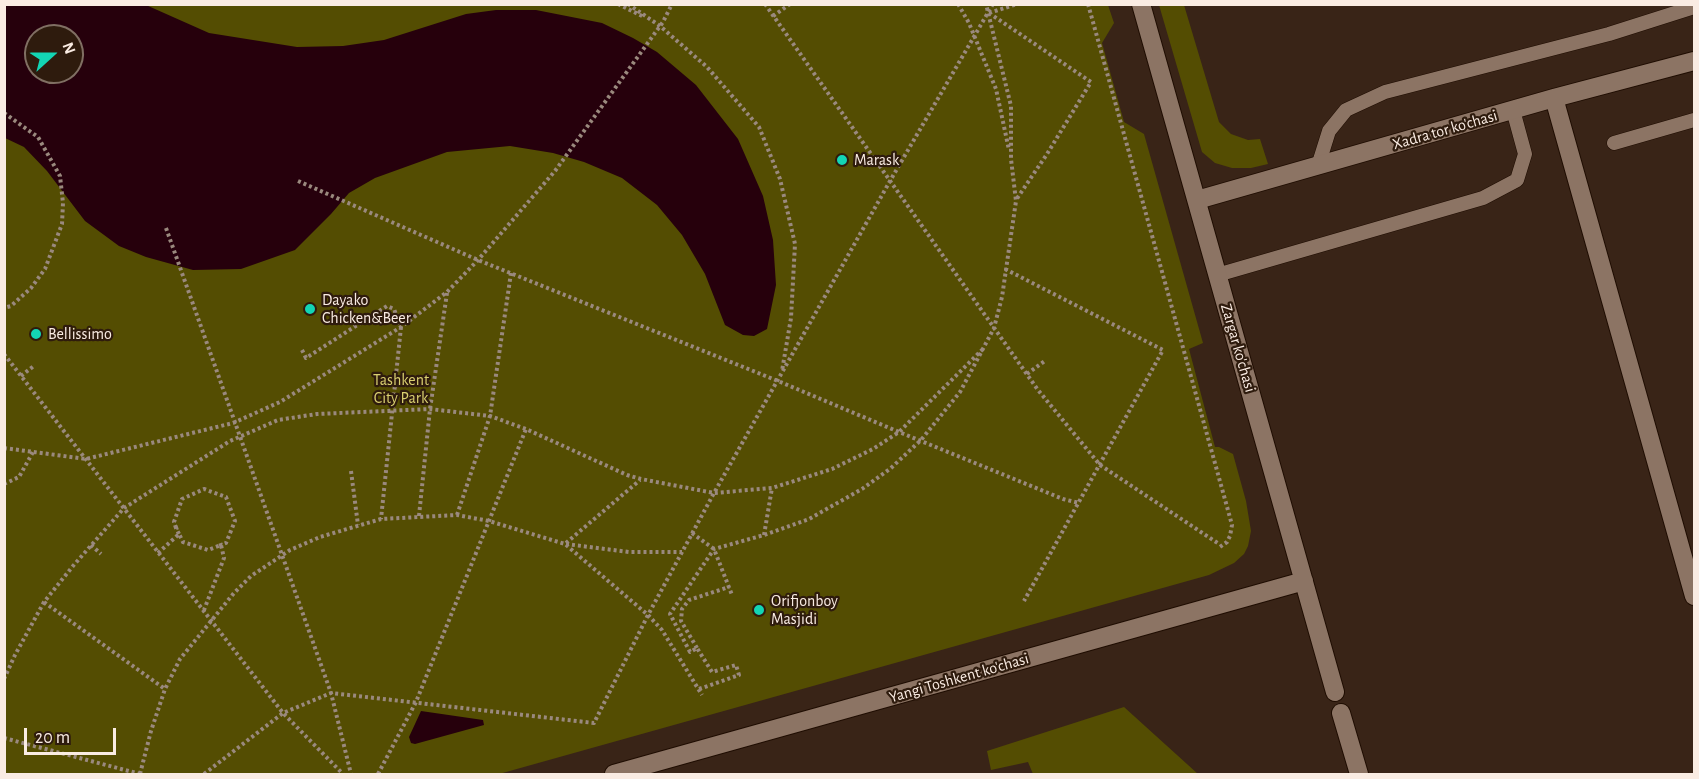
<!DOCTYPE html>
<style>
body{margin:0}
#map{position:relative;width:1699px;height:779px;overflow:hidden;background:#392417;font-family:"Alegreya Sans",sans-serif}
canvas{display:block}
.frame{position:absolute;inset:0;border:6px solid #faece3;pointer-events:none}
.north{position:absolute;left:24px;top:24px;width:60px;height:60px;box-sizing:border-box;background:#2e1b0d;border:2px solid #806f63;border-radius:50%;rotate:69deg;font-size:16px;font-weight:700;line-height:24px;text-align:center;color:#faece3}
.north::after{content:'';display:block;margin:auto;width:21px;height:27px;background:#13d5b4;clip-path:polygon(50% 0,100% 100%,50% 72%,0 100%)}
.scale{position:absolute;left:24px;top:728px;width:92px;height:27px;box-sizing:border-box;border:3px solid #faece3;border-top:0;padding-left:8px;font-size:18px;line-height:21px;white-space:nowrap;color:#faece3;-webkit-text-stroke:4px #2e1b0d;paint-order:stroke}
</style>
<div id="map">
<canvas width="1699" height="779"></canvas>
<div class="frame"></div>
<div class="north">N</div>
<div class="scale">20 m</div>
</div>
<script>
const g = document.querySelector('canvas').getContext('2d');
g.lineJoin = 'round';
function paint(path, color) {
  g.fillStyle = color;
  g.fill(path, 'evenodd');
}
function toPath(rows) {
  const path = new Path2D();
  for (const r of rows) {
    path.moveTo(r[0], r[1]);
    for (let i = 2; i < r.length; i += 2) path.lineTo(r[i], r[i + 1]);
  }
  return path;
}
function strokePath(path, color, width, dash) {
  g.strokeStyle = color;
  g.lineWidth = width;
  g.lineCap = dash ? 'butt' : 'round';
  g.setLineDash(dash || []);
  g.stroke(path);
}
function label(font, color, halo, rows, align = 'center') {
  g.font = font + ' "Alegreya Sans",sans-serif';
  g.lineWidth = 4.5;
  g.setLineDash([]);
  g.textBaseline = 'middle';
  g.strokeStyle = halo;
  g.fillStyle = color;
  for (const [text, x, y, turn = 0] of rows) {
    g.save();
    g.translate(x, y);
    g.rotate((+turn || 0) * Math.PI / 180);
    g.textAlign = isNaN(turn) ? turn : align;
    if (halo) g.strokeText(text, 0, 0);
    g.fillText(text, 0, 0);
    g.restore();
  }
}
paint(toPath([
 [4,5,1108,5,1114,23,1102,43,1124,122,1144,134,1203,343,1189,349,1215,447,1219,447,1233,454,1246,501,1251,531,1248,546,1244,554,1234,563,1209,575,499,774,5,774],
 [36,36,72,36,72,72,36,72],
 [1159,5,1184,5,1219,122,1231,134,1248,140,1260,139,1268,164,1251,168,1232,168,1215,163,1202,152],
 [1124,707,1198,774,1033,774,1028,762,991,770,987,751]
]), '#544d02');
paint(toPath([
 [5,4,146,5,209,33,297,47,343,46,384,40,466,14,496,10,536,10,602,23,633,38,657,52,696,85,738,139,763,196,773,240,776,285,767,329,754,336,743,335,725,325,705,274,682,235,657,205,622,178,584,162,553,153,510,146,447,152,375,178,349,193,331,214,295,250,241,269,193,270,146,257,119,246,85,221,47,171,24,147,5,138],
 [36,36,72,36,72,72,36,72],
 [421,711,483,720,484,725,415,744,411,743,409,737]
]), '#26000c');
const lane = toPath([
 [1614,143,1694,120],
 [1318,166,1329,131,1346,110,1385,92,1609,34,1694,7],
 [1217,275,1483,198,1517,180,1525,154,1513,110]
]);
const street = toPath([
 [1141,4,1335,692],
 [1554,98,1694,596],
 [1197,200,1554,98,1694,61],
 [1341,713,1359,774],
 [614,774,1304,581]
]);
strokePath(lane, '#1f0d02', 15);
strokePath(street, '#1f0d02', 20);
strokePath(toPath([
 [618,4,644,17],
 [628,4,660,26,707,67,759,127,780,179,795,244,791,318,782,371],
 [765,4,1038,390,1100,465,1219,544],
 [958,4,969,23,996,89,1009,150],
 [1088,4,1229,514,1232,525,1230,536,1227,542,1220,547],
 [989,13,1091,82,1047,154,1016,200],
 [989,13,1017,4],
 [773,16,790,4],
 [4,113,38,137,60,176,63,203,62,224,45,269,31,288,11,306,4,308],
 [298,181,478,260,778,381,899,432,1063,499,1079,503],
 [166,228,331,693,351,774],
 [1005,269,1163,350,1024,601],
 [302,350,306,358,387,306,394,309,401,327,381,519],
 [4,354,283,713,343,774],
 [1027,374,1046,360],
 [21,376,35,365],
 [4,448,86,459,233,423,280,402,401,327,447,292,478,260,555,171,663,22,672,4],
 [351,471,358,525],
 [4,484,19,477,33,452],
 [457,515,490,416,511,273],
 [419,516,430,409,447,293],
 [176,528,174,522,182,499,204,489,226,497,235,521,226,543,221,545,220,542],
 [692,533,714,549,732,595],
 [179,534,176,528,179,527],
 [764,535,772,488],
 [566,543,640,480],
 [566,544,629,552,682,552],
 [91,545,101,554],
 [158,553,179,534,183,542,208,550,221,545,224,558,204,610],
 [44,602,165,689],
 [697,648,681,621,682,609,689,600,729,587],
 [4,679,15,655,44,602,73,566,124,508,230,441,278,420,317,414,430,409,490,416,526,429,627,475,641,479,714,493,772,488,832,469,873,449,899,432,985,347],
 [699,689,739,675,736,665,712,672,697,648,690,652,670,614,714,549,764,535,809,519,862,489,891,468,921,440,960,392,994,328,1002,297,1016,201,1011,159,1011,106,986,4],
 [4,738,140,774],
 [140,774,151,731,165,689,180,659,234,593,251,576,290,550,320,537,381,519,457,515,489,521,565,544,648,615,662,630,702,695],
 [204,774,283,713,331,693,594,723,648,615,714,493,890,181,993,4],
 [378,774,416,702,526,429]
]), '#9a897e', 4, [3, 3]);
strokePath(lane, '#8c7464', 14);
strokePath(street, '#8c7464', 18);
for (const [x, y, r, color] of [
 [842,160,6,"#13d5b4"],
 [310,309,6,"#13d5b4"],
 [36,334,6,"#13d5b4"],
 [759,610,6,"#13d5b4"]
]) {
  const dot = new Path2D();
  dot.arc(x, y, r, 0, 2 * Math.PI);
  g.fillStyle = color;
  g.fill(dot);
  strokePath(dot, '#2e1b0d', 2);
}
label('16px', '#faece3', '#2e1b0d', [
 ["Xadra tor ko'chasi",1445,130,-16],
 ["Zargar ko'chasi",1238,348,74],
 ["Yangi Toshkent ko'chasi",959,678,-16]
]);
label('16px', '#faece3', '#2e1b0d', [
 ["Marask",854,160],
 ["Dayako",322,300],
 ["Chicken&Beer",322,318],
 ["Bellissimo",48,334],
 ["Orifjonboy",771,601],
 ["Masjidi",771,619]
], 'left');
label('16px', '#dad070', '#2e1b0d', [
 ["Tashkent",401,380],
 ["City Park",401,398]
]);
</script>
